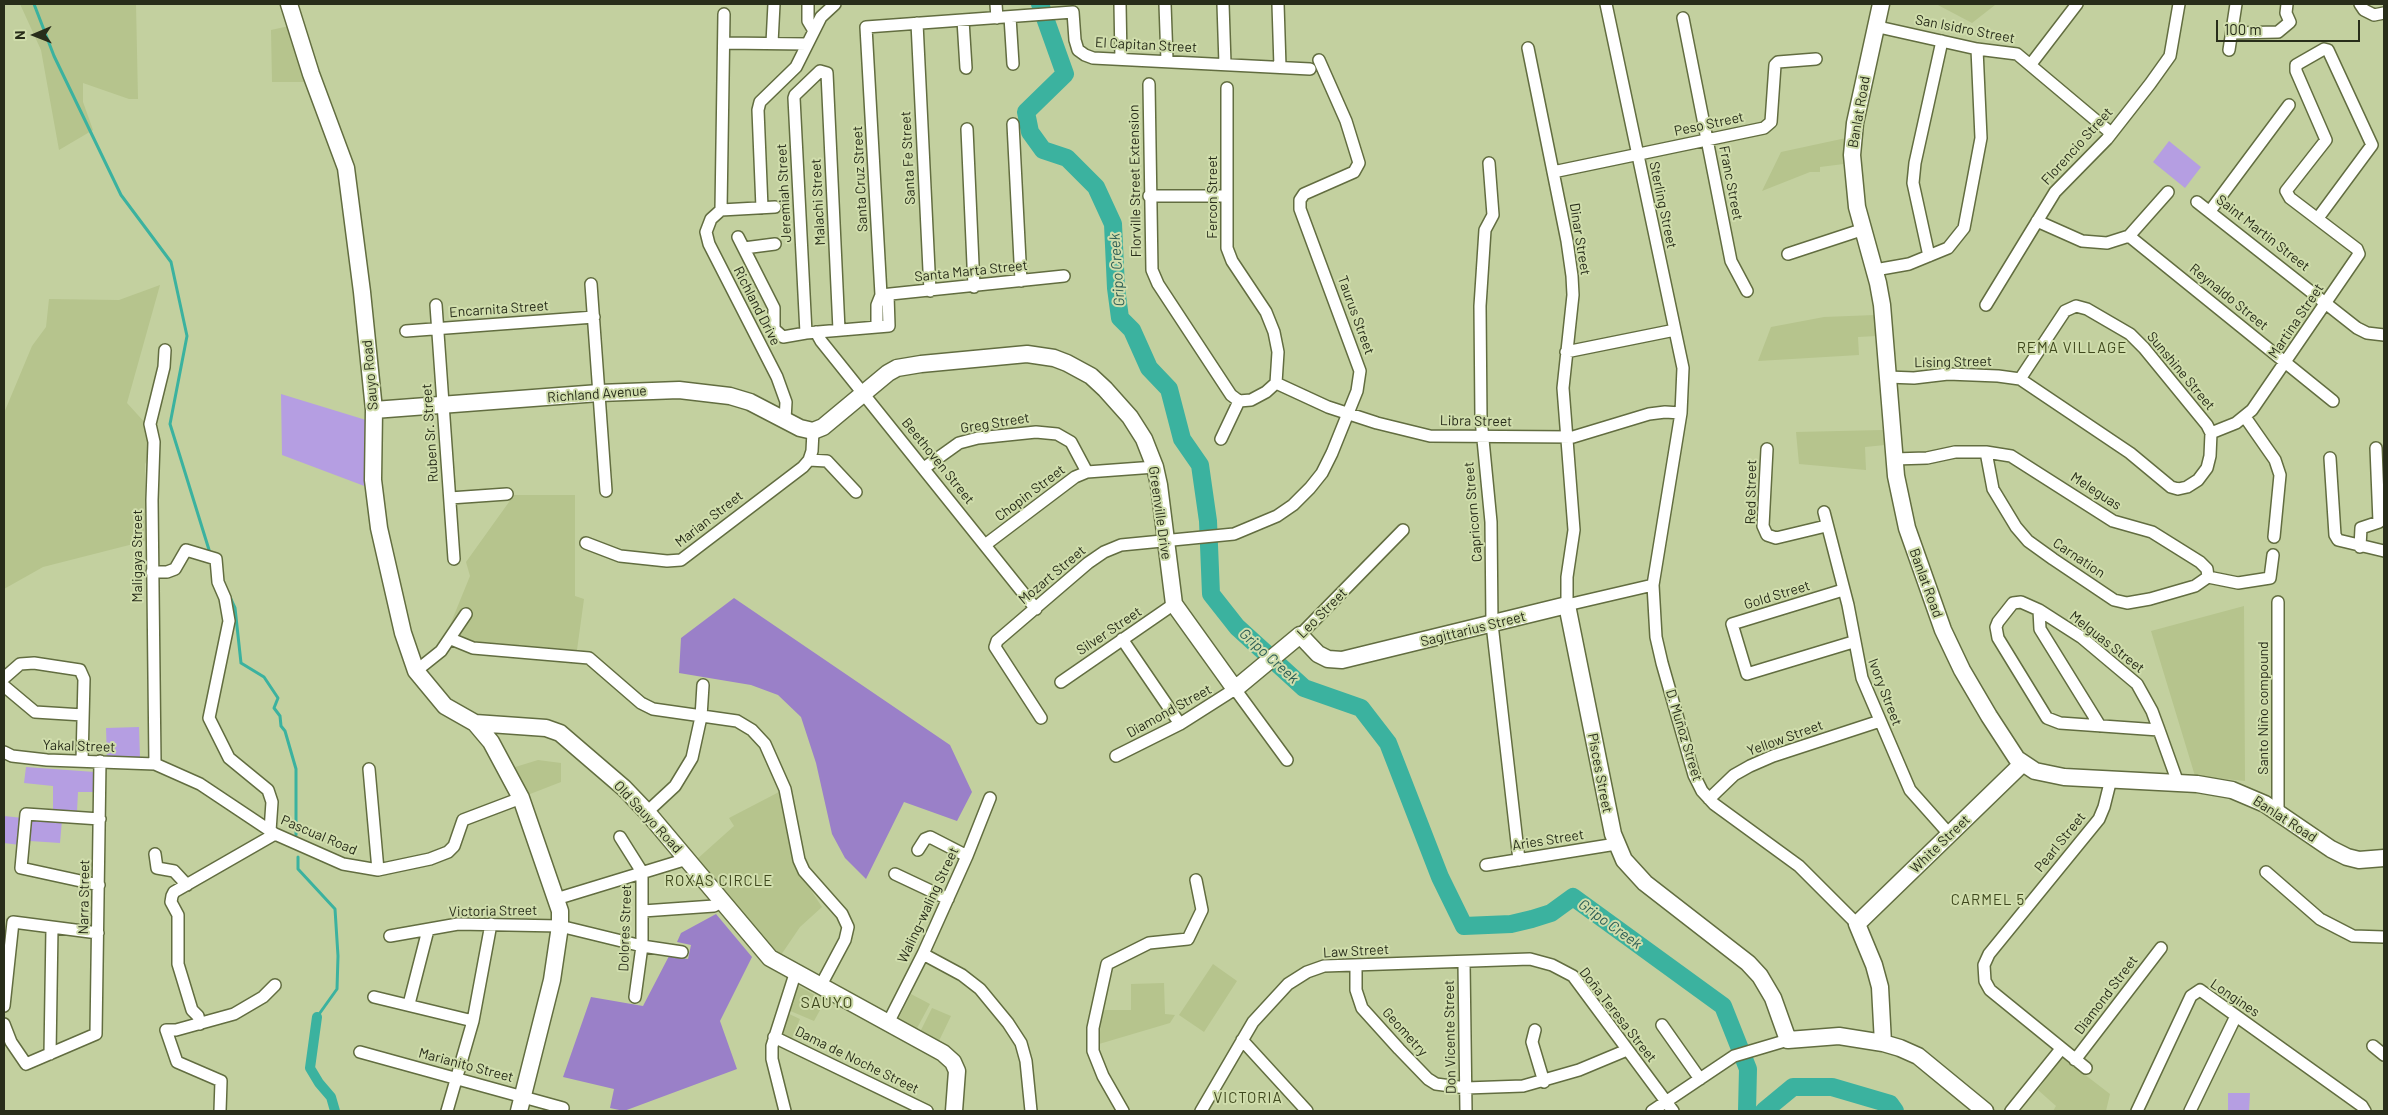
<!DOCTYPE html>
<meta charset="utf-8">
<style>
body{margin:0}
#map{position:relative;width:2388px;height:1115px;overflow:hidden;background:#c3d09f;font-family:Barlow,sans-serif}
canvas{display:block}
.frame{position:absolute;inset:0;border:5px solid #282d1a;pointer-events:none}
.north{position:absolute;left:10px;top:10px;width:50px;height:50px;-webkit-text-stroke:4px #d0ddac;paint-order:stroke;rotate:269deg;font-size:14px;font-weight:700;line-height:20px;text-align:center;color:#282d1a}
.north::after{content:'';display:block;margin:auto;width:18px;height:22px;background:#282d1a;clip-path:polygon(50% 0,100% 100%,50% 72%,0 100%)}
.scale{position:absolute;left:2216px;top:20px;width:144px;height:22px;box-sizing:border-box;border:2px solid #282d1a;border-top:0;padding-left:6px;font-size:15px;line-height:18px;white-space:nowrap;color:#282d1a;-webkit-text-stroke:4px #d0ddac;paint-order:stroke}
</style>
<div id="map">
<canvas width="2388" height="1115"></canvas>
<div class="frame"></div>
<div class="north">N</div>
<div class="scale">100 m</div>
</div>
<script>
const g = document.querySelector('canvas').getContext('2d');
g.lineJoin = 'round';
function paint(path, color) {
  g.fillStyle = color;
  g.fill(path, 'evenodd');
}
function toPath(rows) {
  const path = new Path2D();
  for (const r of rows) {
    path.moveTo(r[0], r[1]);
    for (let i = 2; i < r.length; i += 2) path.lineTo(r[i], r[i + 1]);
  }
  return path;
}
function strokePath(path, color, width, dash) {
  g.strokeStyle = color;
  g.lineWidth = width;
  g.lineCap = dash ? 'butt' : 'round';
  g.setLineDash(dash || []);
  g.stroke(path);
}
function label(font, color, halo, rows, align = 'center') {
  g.font = font + ' Barlow,sans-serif';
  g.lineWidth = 4;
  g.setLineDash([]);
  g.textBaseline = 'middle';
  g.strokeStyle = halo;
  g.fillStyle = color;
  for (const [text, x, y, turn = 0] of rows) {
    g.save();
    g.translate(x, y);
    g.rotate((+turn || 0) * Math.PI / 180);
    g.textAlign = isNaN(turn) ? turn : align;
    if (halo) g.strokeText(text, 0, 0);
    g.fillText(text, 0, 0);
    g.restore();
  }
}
paint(toPath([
 [20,4,136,4,138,99,129,99,83,83,83,102,93,130,59,150,41,50],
 [1936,4,2004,4,1995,5,1972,23],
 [289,26,304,82,272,82,271,30],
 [1846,138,1844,164,1820,167,1820,172,1810,172,1762,191,1781,152],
 [160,285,127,403,147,425,153,449,145,464,145,541,43,567,4,589,4,413,32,346,46,327,49,299,119,300],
 [1875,315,1877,336,1858,337,1859,355,1758,361,1771,327,1824,317],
 [1883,430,1885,445,1865,447,1866,470,1799,464,1796,432],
 [514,495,575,495,575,596,584,599,577,650,456,640,448,630,470,576,466,562],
 [2244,606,2245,781,2195,776,2151,631],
 [538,760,561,763,561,782,525,796,512,768],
 [779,792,790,850,799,872,822,907,800,927,781,955,765,940,696,860,734,826,729,818],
 [1213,964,1237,981,1204,1032,1179,1015],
 [1164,983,1165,1014,1175,1015,1170,1023,1099,1044,1102,1010,1131,1010,1131,984],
 [797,985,825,1001,814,1021,788,1010],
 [911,994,930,1004,915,1032,897,1022],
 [932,1008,951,1016,937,1045,919,1034],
 [787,1013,800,1019,791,1041,779,1035],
 [2062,1057,2110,1094,2106,1111,2053,1111,2056,1106,2038,1090]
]), '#b6c48d');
paint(toPath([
 [2169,141,2201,167,2185,188,2153,162],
 [281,394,366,420,367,487,282,455],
 [139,727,140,758,107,759,106,728],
 [26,767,95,772,95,792,78,792,77,811,53,810,53,786,24,783],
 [4,816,23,818,20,845,4,843],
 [32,820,62,820,60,843,30,841],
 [2228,1093,2250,1093,2249,1111,2228,1111]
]), '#b59ee2');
paint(toPath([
 [734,598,950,745,972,792,957,821,904,802,866,879,845,858,832,834,816,763,801,717,778,695,751,685,679,673,681,638],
 [716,914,752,957,720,1021,737,1069,624,1111,610,1108,614,1089,563,1077,591,997,643,1006,669,956,688,959,691,945,677,942,681,933]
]), '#9a80c8');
strokePath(toPath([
 [34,4,54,56,121,195,171,262,187,336,170,424,210,553],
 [229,595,235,608,241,663,264,677,278,698,274,708,280,716,281,726,285,731,296,769,296,835],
 [298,857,298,869,335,909,338,956,337,989,317,1017]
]), '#3bb29f', 3);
strokePath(toPath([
 [317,1017,310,1068,319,1083,331,1097,335,1111]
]), '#3bb29f', 10);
strokePath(toPath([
 [1040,4,1065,74,1026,112,1030,132,1043,150,1067,158,1096,187,1113,224,1116,288,1120,318,1132,330,1149,368,1169,389,1182,439,1200,465,1208,521,1211,594,1237,627,1304,688,1361,708,1388,743,1440,877,1464,926,1511,924,1532,919,1551,913,1573,897,1723,1006,1748,1069,1747,1111],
 [1764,1111,1793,1087,1832,1087,1890,1104,1895,1111]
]), '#3bb29f', 18);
const street = toPath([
 [808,4,808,21,814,31],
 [996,4,997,18],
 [1120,4,1121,59],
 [1165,4,1167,60],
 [1223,4,1225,64],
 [1278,4,1280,67],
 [1606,4,1683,368,1681,413,1653,585,1656,637,1662,663,1694,775,1702,791,1714,804,1799,866,1857,924],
 [2360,4,2364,10,2374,15,2384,13],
 [1010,17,1013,64],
 [1683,18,1731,261,1747,291],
 [963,20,966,68],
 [917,23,930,291],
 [1877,23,1883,28,1977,49,2017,54,2111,133],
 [2232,33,2278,32,2290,22,2286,13,2287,4],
 [724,43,807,44],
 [772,43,774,4],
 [1528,48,1567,241,1572,276,1573,295,1563,388,1574,530,1567,577,1567,605,1653,585],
 [2229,50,2236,4],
 [2031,64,2077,4],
 [1149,84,1152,270,1158,284,1231,395,1239,401],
 [1227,88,1227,248,1232,261,1266,312,1274,332,1278,352,1276,383],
 [1013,124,1021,281],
 [967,129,974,287],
 [1489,163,1493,215,1485,230,1480,306,1481,419,1491,522,1492,624,1519,860],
 [1553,172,1764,128,1771,122,1775,65,1778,62,1816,59],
 [1149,196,1227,196],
 [2197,202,2357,328,2367,333,2384,335],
 [775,207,721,210,711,219,706,232,709,244,777,377,786,402,785,420],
 [762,208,758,110,760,102,796,67,821,17,835,4],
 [721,210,724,14],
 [2210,211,2289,105],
 [2037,221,2082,241,2107,243,2129,236,2168,192],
 [2129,236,2333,401],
 [738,237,774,308,774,329,783,337,806,333,889,326,888,295],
 [744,248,775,244],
 [1788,254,1864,229],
 [1929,256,1913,183,1915,163,1942,41],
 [1875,270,1909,264,1948,248,1964,228,1981,138,1977,49],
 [591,284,606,491],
 [881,295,1064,276],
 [436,305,454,559],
 [1986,305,2055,192,2107,139,2150,84,2170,56,2179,4],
 [877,327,877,305,881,295,866,27,1073,12,1075,40,1078,50,1085,55,1093,58,1310,69],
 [406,331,594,317],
 [816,332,821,341,1036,609],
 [806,333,794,98,795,95,820,71,827,73,839,330],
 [1566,352,1675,330],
 [1887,377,1914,378,1948,374,1998,376,2020,379,2130,453,2171,487,2178,489,2187,487,2198,480,2207,468,2210,456,2211,433,2207,425,2144,348,2130,334,2087,309,2076,306,2065,311,2020,379],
 [1276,383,1328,407,1377,423,1430,436,1573,437,1649,414,1665,412,1681,413],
 [1239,401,1251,400,1266,392,1276,383],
 [2245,417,2275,460,2280,475,2274,537],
 [2211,433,2236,423,2252,410,2359,254,2357,249,2290,198,2286,191,2326,140,2296,71,2296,65,2324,49,2328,50,2372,145,2318,218],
 [1221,439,1239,401],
 [1767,449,1763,526,1767,535,1776,538,1826,526],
 [1986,452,1993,489,2016,527,2028,541,2053,559,2114,600,2127,603,2150,599,2195,586,2208,577],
 [2330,458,2335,535,2338,540,2384,551],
 [1894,459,1927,458,1955,452,1986,452,2011,456,2113,521,2152,532,2200,562,2207,569,2208,577],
 [809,460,827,461,856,492],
 [924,468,959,443,978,438,1036,432,1057,434,1071,442,1087,472],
 [450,498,507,494],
 [1824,512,1848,605,1862,678,1910,790,1950,835],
 [586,543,620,556,667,561,681,560,803,467,809,460,812,451,813,431],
 [985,545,1075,477,1087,472,1155,467],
 [2360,547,2361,528,2379,522,2376,448],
 [152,572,167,572,175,569,186,550,216,559,218,582,225,598,229,621,209,718,229,758,268,790,272,802,270,831],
 [2208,577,2238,583,2270,578,2273,555],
 [1843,590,1732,624,1747,674,1853,642],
 [2039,610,2040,629,2100,726],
 [1300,635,1403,530],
 [451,639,473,648,589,658,641,703,653,709,737,721,752,730,765,744,785,789,799,860,804,871,842,914,848,927,845,940,821,985],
 [1122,639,1180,724],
 [416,671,441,651,466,614],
 [4,678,20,664,34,663,80,670,84,679,82,761],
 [1061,682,1174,604],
 [4,686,35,712,83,715],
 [1041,718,995,647,997,641,1088,563,1104,552,1121,545,1234,534,1277,516,1293,505,1310,488,1322,473,1332,453,1357,391,1360,371,1300,209,1300,200,1304,194,1354,172,1359,163,1346,121,1319,60],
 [2159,730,2060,723,2047,718,1998,638,1996,627,1998,622,2013,603,2021,602,2039,610,2081,637,2137,684,2152,711,2159,730,2173,769,2178,783],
 [4,752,12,756,47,760,155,764,200,784,275,834,343,864,378,870,430,859,448,852,454,846,463,820,521,798],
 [1116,756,1180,724,1235,689,1287,760],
 [155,764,152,500,154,442,150,424,164,367,165,350],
 [369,769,378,870],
 [1709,799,1734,775,1750,766,1773,756,1880,721],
 [647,812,675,786,692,758,701,717,703,685],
 [2278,813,2278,602],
 [620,837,642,872,642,946,635,997],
 [918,850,925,839,930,837,967,856],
 [155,854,157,868,174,871,187,885],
 [1486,865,1616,844],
 [2266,872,2320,919,2353,936,2384,937],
 [895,874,948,899],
 [99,885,21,868,26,814,100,819],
 [556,899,687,859],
 [643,911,714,906,723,901],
 [390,936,458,924,560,926,642,946,682,952],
 [923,954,962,975,980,989,1008,1023,1021,1043,1026,1061,1031,1111],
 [1464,963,1466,1111],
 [1356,965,1356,990,1362,1008,1399,1049,1428,1079,1436,1084,1466,1088,1523,1086,1579,1070,1627,1050],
 [374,997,473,1021],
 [409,1004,428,930],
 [4,1006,13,922,98,933],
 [888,1023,923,954,967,856,990,798],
 [4,1024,11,1042,26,1064,96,1034,100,761],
 [200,1024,198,1016,192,1010,178,964,178,915,171,902,172,896,174,892,275,834],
 [1662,1025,1700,1079],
 [1535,1030,1532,1042,1544,1082],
 [774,1037,927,1111],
 [1242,1040,1307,1111],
 [2373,1046,2384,1055],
 [360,1052,563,1108],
 [50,1054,52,928],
 [2075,1060,2161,948],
 [2086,1068,1990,990,1985,981,1984,965,1989,954,2099,819,2104,807,2111,779],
 [220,1111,221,1081,177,1062,166,1030,176,1030,234,1014,263,997,275,985],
 [447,1111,473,1021,491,924],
 [785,1111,772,1059,772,1046,796,971],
 [1123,1111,1103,1076,1093,1051,1093,1028,1107,964,1149,943,1188,939,1202,910,1196,880],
 [1201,1111,1253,1022,1288,984,1307,972,1324,966,1530,959,1552,965,1573,976,1673,1111],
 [1652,1111,1734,1056,1788,1040],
 [2011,1111,2061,1049],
 [2137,1111,2191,996,2200,990,2362,1106,2365,1111],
 [2190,1111,2236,1016]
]);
const secondary = toPath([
 [289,4,311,74,346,168,362,292,374,410,373,480,379,528,403,633,416,671,445,706,475,723,546,728,560,733,624,788,647,812,770,958,943,1053,953,1062,957,1071,954,1111],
 [1881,4,1855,123,1852,155,1857,207,1878,283,1882,305,1896,476,1907,528,1943,630,1962,670,1989,716,2017,759,2035,771,2064,777,2197,784,2232,790,2265,804,2331,849,2347,857,2359,860,2384,858],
 [374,410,599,393,679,390,730,396,750,402,800,428,813,431,823,427,888,373,897,368,921,364,1027,354,1054,358,1067,363,1091,376,1105,389,1130,417,1144,439,1155,467,1159,485,1174,604,1235,689,1300,635,1318,654,1328,659,1342,660,1567,605,1613,834,1624,860,1645,883,1748,963,1760,976,1773,998,1788,1040,1839,1036,1883,1043,1900,1048,1918,1056,1985,1111],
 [475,723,491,742,521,798,560,911,560,926,552,980,519,1111],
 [1883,1043,1880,987,1874,965,1857,924,2022,764]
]);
strokePath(street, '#626d40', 14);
strokePath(secondary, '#626d40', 19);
strokePath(street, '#fff', 11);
strokePath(secondary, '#fff', 16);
label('14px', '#282d1a', '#d0ddac', [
 ["San Isidro Street",1965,29,11],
 ["El Capitan Street",1146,45,3],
 ["Banlat Road",1859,112,-80],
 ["Peso Street",1709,124,-12],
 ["Florencio Street",2077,146,-48],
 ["Santa Fe Street",908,158,-93],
 ["Santa Cruz Street",860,179,-93],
 ["Florville Street Extension",1135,181,-91],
 ["Franc Street",1731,183,79],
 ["Jeremiah Street",784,193,-93],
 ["Fercon Street",1212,197,-90],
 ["Malachi Street",818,202,-93],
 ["Sterling Street",1663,205,78],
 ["Saint Martin Street",2263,233,38],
 ["Dinar Street",1580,239,81],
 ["Santa Marta Street",971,271,-6],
 ["Reynaldo Street",2229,297,39],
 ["Richland Drive",757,306,63],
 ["Encarnita Street",499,309,-4],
 ["Taurus Street",1356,315,70],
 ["Martina Street",2296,321,-56],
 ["Lising Street",1953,362,-1],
 ["Sunshine Street",2181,371,50],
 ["Sauyo Road",370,375,-95],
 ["Richland Avenue",597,394,-4],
 ["Libra Street",1476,421,1],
 ["Greg Street",995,423,-9],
 ["Ruben Sr. Street",430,433,-94],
 ["Beethoven Street",938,461,51],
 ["Meleguas",2096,491,33],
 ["Red Street",1751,492,-89],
 ["Chopin Street",1030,493,-37],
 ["Capricorn Street",1473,512,-95],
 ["Greenville Drive",1160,513,82],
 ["Marian Street",709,519,-38],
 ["Maligaya Street",137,556,-90],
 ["Carnation",2079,558,34],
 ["Mozart Street",1052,575,-40],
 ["Banlat Road",1926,583,70],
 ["Gold Street",1777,595,-17],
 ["Leo Street",1322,613,-45],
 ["Sagittarius Street",1473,629,-14],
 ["Silver Street",1109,631,-34],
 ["Melguas Street",2107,642,38],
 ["Ivory Street",1885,692,69],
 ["Santo Niño compound",2263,708,-90],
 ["Diamond Street",1169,711,-29],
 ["D. Muñoz Street",1684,735,73],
 ["Yellow Street",1785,738,-20],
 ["Yakal Street",79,746,2],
 ["Pisces Street",1600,773,79],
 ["Old Sauyo Road",648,817,47],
 ["Banlat Road",2285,819,33],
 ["Pascual Road",319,835,23],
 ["Aries Street",1548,840,-9],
 ["Pearl Street",2060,842,-51],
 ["White Street",1940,844,-44],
 ["Narra Street",84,897,-89],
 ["Waling-waling Street",928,905,-65],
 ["Victoria Street",493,911,-1],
 ["Dolores Street",625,928,-88],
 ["Law Street",1356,951,-3],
 ["Diamond Street",2106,995,-53],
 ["Longines",2235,998,34],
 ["Doña Teresa Street",1618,1015,52],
 ["Geometry",1405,1032,48],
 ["Don Vicente Street",1450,1037,-91],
 ["Dama de Noche Street",857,1060,26],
 ["Marianito Street",466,1065,15]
]);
label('italic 15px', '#2f5f56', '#d0ddac', [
 ["Gripo Creek",1117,270,-94],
 ["Gripo Creek",1269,656,42],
 ["Gripo Creek",1610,924,36]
]);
g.letterSpacing = '1px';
label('15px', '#3f481d', '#d0ddac', [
 ["REMA VILLAGE",2072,348],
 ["ROXAS CIRCLE",719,881],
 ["CARMEL 5",1988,900],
 ["VICTORIA",1248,1098]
]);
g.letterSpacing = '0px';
g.letterSpacing = '1px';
label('16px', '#3f481d', '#d0ddac', [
 ["SAUYO",827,1003]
]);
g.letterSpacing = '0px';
</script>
